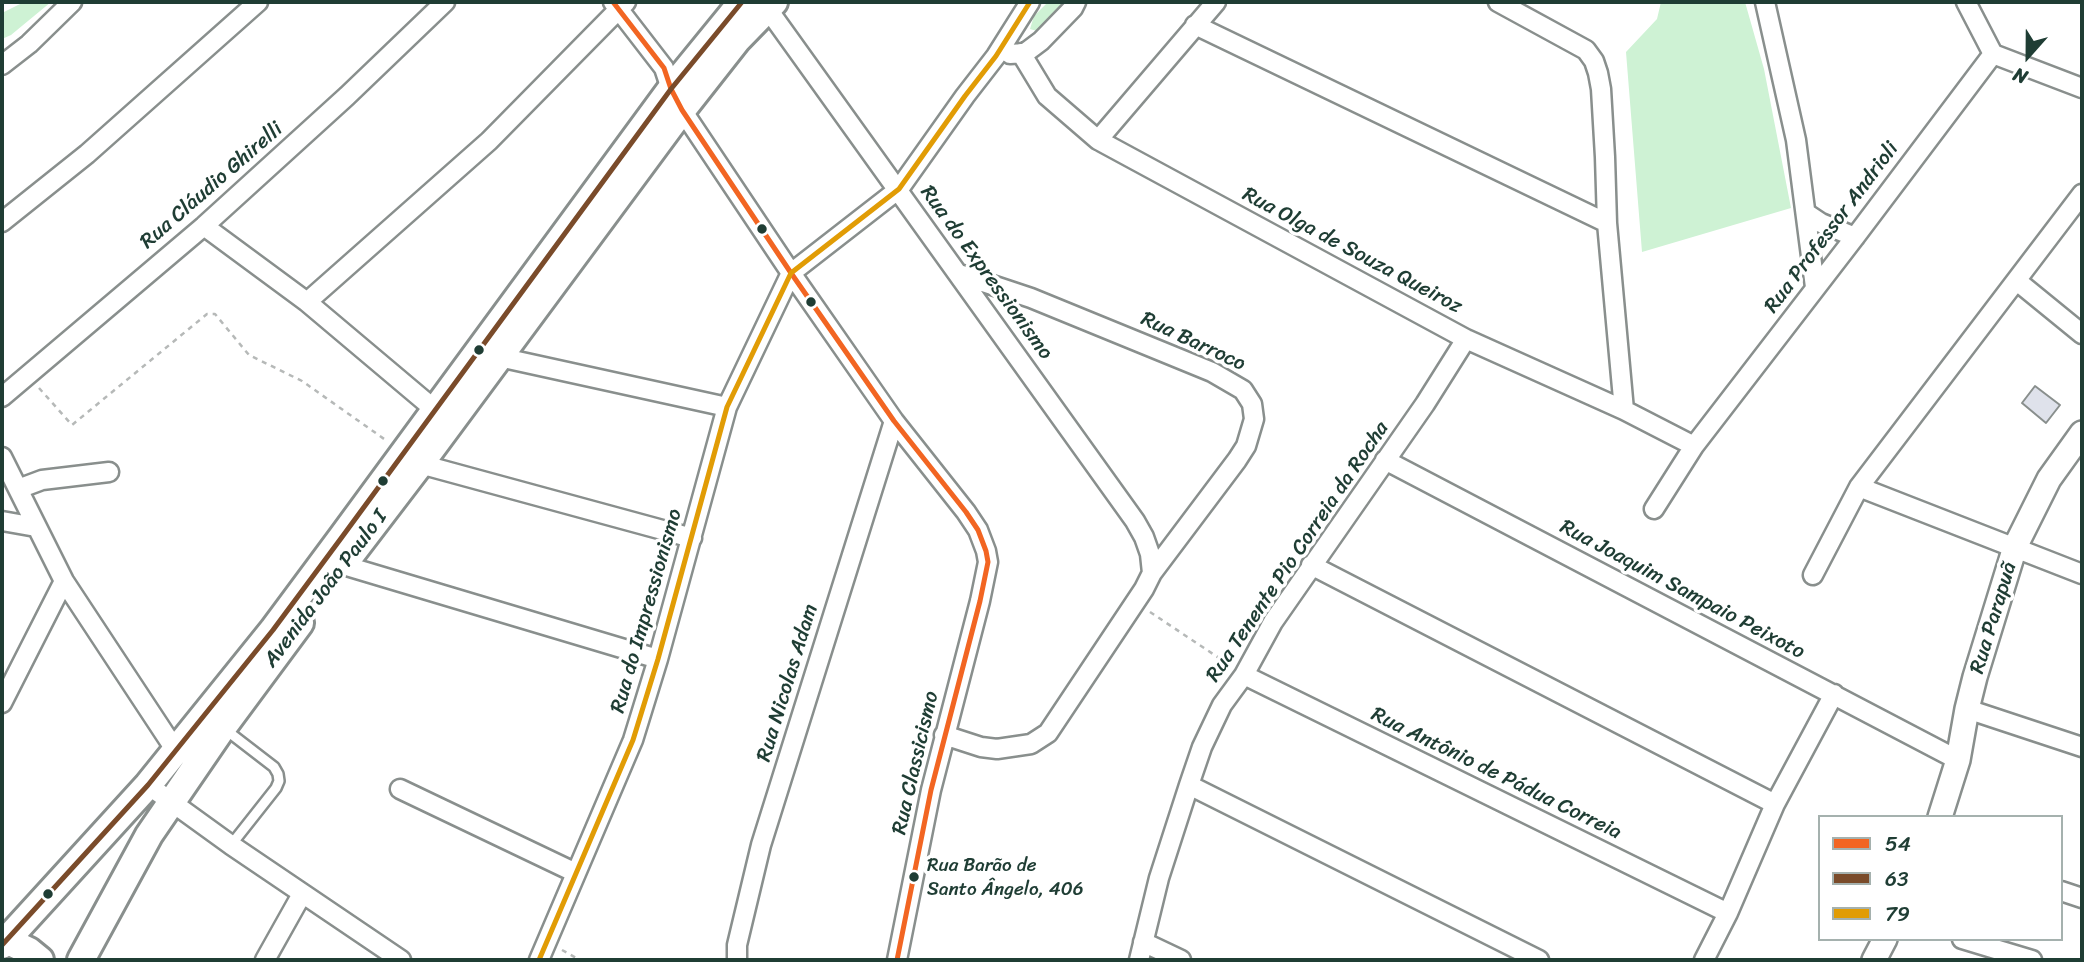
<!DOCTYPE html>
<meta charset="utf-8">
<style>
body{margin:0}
#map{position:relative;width:2084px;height:962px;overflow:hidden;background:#fff;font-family:Sriracha,sans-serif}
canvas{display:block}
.frame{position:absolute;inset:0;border:4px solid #1f3d34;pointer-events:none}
.legend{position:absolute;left:1818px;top:815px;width:245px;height:126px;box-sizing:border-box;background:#fff;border:2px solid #a5b1ae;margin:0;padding:9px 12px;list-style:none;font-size:21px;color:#1f3d34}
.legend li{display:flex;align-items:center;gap:14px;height:35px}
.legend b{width:35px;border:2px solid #a5b1ae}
.north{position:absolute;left:1993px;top:21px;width:70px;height:70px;-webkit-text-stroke:5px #fff;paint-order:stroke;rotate:201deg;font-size:19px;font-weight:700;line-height:28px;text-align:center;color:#1f3d34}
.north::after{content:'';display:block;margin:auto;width:24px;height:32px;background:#1f3d34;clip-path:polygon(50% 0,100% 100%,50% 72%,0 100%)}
</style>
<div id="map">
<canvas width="2084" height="962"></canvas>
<div class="frame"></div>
<ul class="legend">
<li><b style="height:9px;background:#f26522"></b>54</li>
<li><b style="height:9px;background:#7a4b2a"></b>63</li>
<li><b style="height:9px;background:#e19c05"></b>79</li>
</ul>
<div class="north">N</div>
</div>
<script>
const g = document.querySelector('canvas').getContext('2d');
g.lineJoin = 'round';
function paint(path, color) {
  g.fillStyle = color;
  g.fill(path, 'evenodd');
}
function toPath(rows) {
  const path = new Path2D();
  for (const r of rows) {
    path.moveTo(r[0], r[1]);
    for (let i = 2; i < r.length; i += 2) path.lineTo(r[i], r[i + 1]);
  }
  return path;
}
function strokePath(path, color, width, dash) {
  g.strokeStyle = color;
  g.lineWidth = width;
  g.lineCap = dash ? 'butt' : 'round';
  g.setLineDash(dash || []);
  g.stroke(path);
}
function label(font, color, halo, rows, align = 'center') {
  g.font = font + ' Sriracha,sans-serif';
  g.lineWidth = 7;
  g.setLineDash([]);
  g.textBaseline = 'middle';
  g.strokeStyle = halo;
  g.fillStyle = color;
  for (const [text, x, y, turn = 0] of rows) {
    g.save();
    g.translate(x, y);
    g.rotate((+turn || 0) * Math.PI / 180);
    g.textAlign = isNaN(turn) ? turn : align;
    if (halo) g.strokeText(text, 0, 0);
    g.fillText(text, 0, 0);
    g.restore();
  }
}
paint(toPath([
 [24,2,51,2,11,35,2,39,2,13],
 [1048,2,1069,2,1044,33,1030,29,1034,16],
 [1661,2,1745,2,1764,69,1791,208,1642,252,1626,52,1657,19]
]), '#cef2d4');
const building = toPath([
 [2035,386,2060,405,2046,423,2022,403,2035,386]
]);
paint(building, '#dfe2eb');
strokePath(building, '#898f8d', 2);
const service = toPath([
 [226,730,274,767,278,774,279,781,276,788,231,845]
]);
const minor = toPath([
 [613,2,664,68,671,89,682,110,791,273,894,421,966,512,978,530,986,551,988,562,980,601,931,790,897,960],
 [1498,2,1586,50,1594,61,1598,73,1601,89,1605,157,1607,223,1624,410],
 [1765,2,1796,140,1815,287],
 [1966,2,1993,54],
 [767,8,1135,521,1144,537,1150,554,1152,573],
 [1195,25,1607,223],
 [1021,53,1047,96,1098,140,1466,339,1624,410,1694,446],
 [1010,54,1025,53,1041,41,1073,8,1076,2],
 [1993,54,2082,88],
 [2,65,29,44,72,2],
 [1098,140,1216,2],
 [1806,213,1821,223,1855,237],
 [2,222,87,154,258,2],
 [204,226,307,302,434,409],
 [2017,281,2082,334],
 [307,302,489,141,626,2],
 [499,357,727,407],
 [2,397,204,226,347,96,445,2],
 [2,457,64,581,176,751],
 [1385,460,1958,760],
 [420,464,692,538],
 [1859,487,2082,574],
 [18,489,42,480,109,472],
 [1654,509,1694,446,1855,237,1993,54],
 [2,521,36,527],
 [343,565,658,659],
 [1311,565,1775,804],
 [1813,575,1859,487,2082,194],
 [1244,675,1728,913],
 [2,703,64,581],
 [1967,709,2082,747],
 [944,735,981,747,997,749,1031,744,1048,733,1144,589,1152,573,1237,460,1246,446,1254,419,1252,404,1243,390,1212,372,1031,298,959,274],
 [148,785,231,845,401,960],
 [1189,785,1539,960],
 [400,789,576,873],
 [2061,891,2082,898],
 [1962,939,2032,960],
 [1143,942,1181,960],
 [265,960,302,894],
 [539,960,633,740,658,659,727,407,791,273,899,189,965,96,996,56,1030,2],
 [737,960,737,945,761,845,894,421],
 [1139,960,1159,878,1189,785,1202,747,1222,705,1244,675,1273,622,1425,404,1466,339],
 [1704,960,1728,913,1775,804,1834,694]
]);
const tertiary = toPath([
 [1940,817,1958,760,1967,709,1975,677,2015,547,2049,479,2082,433],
 [1874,960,1885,939]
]);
const secondary = toPath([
 [352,553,420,464,682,110,737,40,774,2],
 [6,940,29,951,40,960],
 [2,945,148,785,273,630,342,537,671,89,742,2],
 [81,960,149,835,223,727,300,623]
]);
strokePath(service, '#898f8d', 14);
strokePath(minor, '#898f8d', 23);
strokePath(tertiary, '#898f8d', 28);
strokePath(secondary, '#898f8d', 32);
strokePath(toPath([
 [39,388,72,425,207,314,215,314,249,355,302,381,387,441],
 [1150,612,1231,666],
 [562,950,580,960]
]), '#b6b9b8', 2.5, [5, 5]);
strokePath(service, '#fff', 9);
strokePath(minor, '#fff', 18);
strokePath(tertiary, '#fff', 23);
strokePath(secondary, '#fff', 26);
strokePath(toPath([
 [613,2,664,68,671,89,682,110,791,273,894,421,966,512,978,530,986,551,988,562,980,601,931,790,897,960]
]), '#f26522', 5);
strokePath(toPath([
 [2,945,148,785,273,630,342,537,671,89,742,2]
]), '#7a4b2a', 5);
strokePath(toPath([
 [539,960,633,740,658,659,727,407,791,273,899,189,965,96,996,56,1030,2]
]), '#e19c05', 5);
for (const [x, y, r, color] of [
 [762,229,6,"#1f3d34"],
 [811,302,6,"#1f3d34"],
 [479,350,6,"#1f3d34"],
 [383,481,6,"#1f3d34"],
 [914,877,6,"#1f3d34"],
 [48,894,6,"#1f3d34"]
]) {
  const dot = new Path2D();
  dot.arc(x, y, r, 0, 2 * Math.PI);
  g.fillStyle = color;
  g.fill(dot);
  strokePath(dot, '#fff', 2.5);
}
label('19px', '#1f3d34', '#fff', [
 ["Rua Barão de",927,866],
 ["Santo Ângelo, 406",927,890]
], 'left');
label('21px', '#1f3d34', '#fff', [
 ["Rua Cláudio Ghirelli",212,186,-41],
 ["Rua Professor Andrioli",1832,228,-53],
 ["Rua Olga de Souza Queiroz",1352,251,28],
 ["Rua do Expressionismo",986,273,54],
 ["Rua Barroco",1193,342,25],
 ["Rua Tenente Pio Correia da Rocha",1298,552,-56],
 ["Avenida João Paulo I",326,589,-53],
 ["Rua Joaquim Sampaio Peixoto",1682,590,28],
 ["Rua do Impressionismo",647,611,-74],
 ["Rua Parapuã",1994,618,-73],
 ["Rua Nicolas Adam",788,683,-73],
 ["Rua Classicismo",916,763,-77],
 ["Rua Antônio de Pádua Correia",1496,774,26]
]);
</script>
